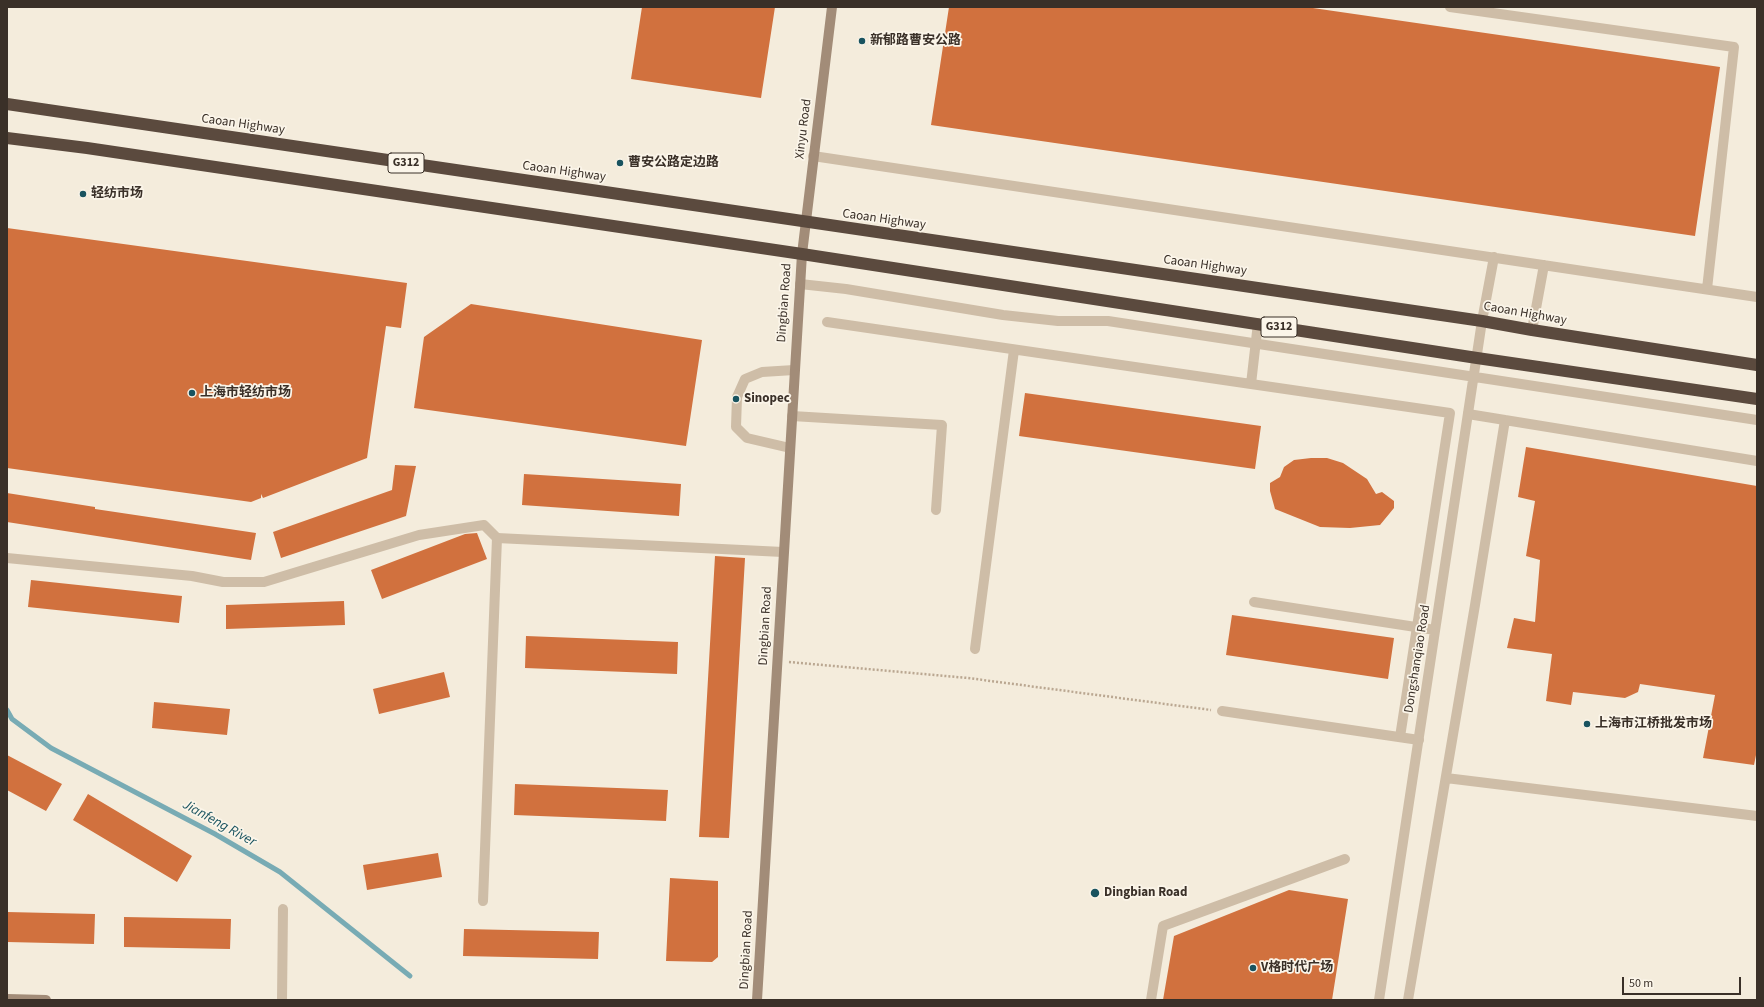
<!DOCTYPE html>
<meta charset="utf-8">
<style>
body{margin:0}
#map{position:relative;width:1764px;height:1007px;overflow:hidden;background:#f4ecdc;font-family:"Source Sans 3",sans-serif}
canvas{display:block}
.frame{position:absolute;inset:0;border:8px solid #3a3028;pointer-events:none}
.scale{position:absolute;left:1622px;top:977px;width:119px;height:18px;box-sizing:border-box;border:2px solid #3a3028;border-top:0;padding-left:5px;font-size:12px;line-height:14px;white-space:nowrap;color:#3a3028;-webkit-text-stroke:3px #fbf5e9;paint-order:stroke}
</style>
<div id="map">
<canvas width="1764" height="1007"></canvas>
<div class="frame"></div>
<div class="scale">50 m</div>
</div>
<script>
const g = document.querySelector('canvas').getContext('2d');
g.lineJoin = 'round';
function toPath(rows) {
  const path = new Path2D();
  for (const r of rows) {
    path.moveTo(r[0], r[1]);
    for (let i = 2; i < r.length; i += 2) path.lineTo(r[i], r[i + 1]);
  }
  return path;
}
function strokePath(path, color, width, dash) {
  g.strokeStyle = color;
  g.lineWidth = width;
  g.lineCap = dash ? 'butt' : 'round';
  g.setLineDash(dash || []);
  g.stroke(path);
}
function paint(path, color) {
  g.fillStyle = color;
  g.fill(path, 'evenodd');
}
function label(font, color, halo, rows, align = 'center') {
  g.font = font + ' "Source Sans 3","Noto Sans SC",sans-serif';
  g.lineWidth = 3.5;
  g.setLineDash([]);
  g.textBaseline = 'middle';
  g.strokeStyle = halo;
  g.fillStyle = color;
  for (const [text, x, y, turn = 0] of rows) {
    g.save();
    g.translate(x, y);
    g.rotate((+turn || 0) * Math.PI / 180);
    g.textAlign = isNaN(turn) ? turn : align;
    if (halo) g.strokeText(text, 0, 0);
    g.fillText(text, 0, 0);
    g.restore();
  }
}
strokePath(toPath([
 [7,710,12,719,51,748,215,834,280,872,410,976]
]), '#78abb4', 5);
paint(toPath([
 [642,7,775,7,761,98,631,79],
 [949,7,1306,7,1720,67,1695,236,931,125],
 [7,228,407,283,401,328,386,326,367,458,263,498,261,494,261,498,251,502,7,468],
 [471,304,702,340,686,446,414,408,424,337],
 [1025,393,1261,426,1255,469,1019,436],
 [1526,447,1757,486,1757,750,1754,765,1703,758,1715,695,1640,684,1638,692,1625,698,1573,692,1571,705,1546,701,1552,654,1507,648,1514,618,1535,622,1540,560,1526,556,1535,501,1518,497],
 [1311,458,1327,458,1343,463,1367,479,1376,494,1382,492,1394,501,1394,508,1380,525,1350,528,1320,527,1275,509,1270,491,1270,483,1280,477,1284,467,1294,460],
 [395,465,416,466,406,516,281,558,273,532,392,490],
 [524,474,681,484,679,516,522,505],
 [7,493,95,507,95,509,256,533,251,560,7,522],
 [477,533,487,559,382,599,371,570,465,534],
 [715,556,745,558,729,838,699,837],
 [31,580,182,596,179,623,28,607],
 [344,601,345,625,226,629,226,605],
 [1232,615,1394,638,1388,679,1226,655],
 [526,636,678,642,677,674,525,668],
 [444,672,450,697,379,714,373,689],
 [154,702,230,709,227,735,152,728],
 [7,755,62,784,46,811,7,790],
 [515,784,668,790,666,821,514,815],
 [88,794,192,856,177,882,73,820],
 [438,853,442,877,367,890,363,865],
 [670,878,718,881,718,957,712,962,666,961],
 [1289,890,1348,899,1332,1000,1163,1000,1174,936],
 [7,912,95,914,94,944,7,942],
 [124,917,231,919,230,949,124,947],
 [464,929,599,932,598,959,463,956]
]), '#d1713e');
strokePath(toPath([
 [789,662,968,678,1211,710]
]), '#baa791', 2.5, [2, 2]);
strokePath(toPath([
 [1450,7,1734,47,1707,289],
 [813,156,1757,297],
 [1482,321,1494,257],
 [827,322,1251,384],
 [1258,323,1251,384,1450,413,1400,737],
 [1532,330,1544,265],
 [1468,414,1757,461],
 [792,416,942,425,936,510],
 [790,448,747,438,736,427,737,397,745,379,762,372,794,370],
 [7,558,192,576,223,582,264,582,419,535,484,525,497,538],
 [975,649,1014,350],
 [1222,711,1419,740],
 [1446,778,1757,816],
 [1408,1000,1475,605,1505,420]
]), '#cebda7', 10);
strokePath(toPath([
 [800,284,846,289,1003,315,1058,321,1108,321,1757,420],
 [1254,602,1435,630],
 [483,901,497,538,783,552],
 [282,1000,283,909],
 [1151,1000,1163,926,1345,859],
 [1379,1000,1482,321]
]), '#cebda7', 10);
strokePath(toPath([
 [7,999,46,1000],
 [757,1000,802,254,832,7]
]), '#a28c78', 10);
strokePath(toPath([
 [7,104,1482,321,1532,330,1757,365],
 [7,138,87,148,802,254,1477,358,1757,399]
]), '#5b4a3e', 12);
for (const [x, y, r, color] of [
 [862,41,4,"#19535f"],
 [620,163,4,"#19535f"],
 [83,194,4,"#19535f"],
 [192,393,4,"#19535f"],
 [736,399,4,"#19535f"],
 [1587,724,4,"#19535f"],
 [1095,893,5,"#19535f"],
 [1253,968,4,"#19535f"]
]) {
  const dot = new Path2D();
  dot.arc(x, y, r, 0, 2 * Math.PI);
  g.fillStyle = color;
  g.fill(dot);
  strokePath(dot, '#fbf5e9', 1.5);
}
for (const [x, y, w] of [
 [406,163,36],
 [1279,327,36]
]) {
  const box = new Path2D();
  box.roundRect(x - w / 2, y - 10, w, 20, 3);
  g.fillStyle = '#fbf5e9';
  g.fill(box);
  strokePath(box, '#3a3028', 1);
}
label('bold 12px', '#3a3028', null, [
 ["G312",406,163],
 ["G312",1279,327]
]);
label('bold 13px', '#3a3028', '#fbf5e9', [
 ["新郁路曹安公路",870,41],
 ["曹安公路定边路",628,163],
 ["轻纺市场",91,194],
 ["上海市轻纺市场",200,393],
 ["Sinopec",744,399],
 ["上海市江桥批发市场",1595,724],
 ["Dingbian Road",1104,893],
 ["V格时代广场",1261,968]
], 'left');
label('13px', '#3a3028', '#fbf5e9', [
 ["Caoan Highway",243,125,8],
 ["Xinyu Road",804,129,-83],
 ["Caoan Highway",564,172,8],
 ["Caoan Highway",884,220,8],
 ["Caoan Highway",1205,266,8],
 ["Dingbian Road",785,303,-86],
 ["Caoan Highway",1525,314,10],
 ["Dingbian Road",766,626,-87],
 ["Dongshanqiao Road",1418,659,-81],
 ["Dingbian Road",747,950,-87]
]);
label('italic 14px', '#19535f', '#fbf5e9', [
 ["Jianfeng River",219,824,29]
]);
</script>
